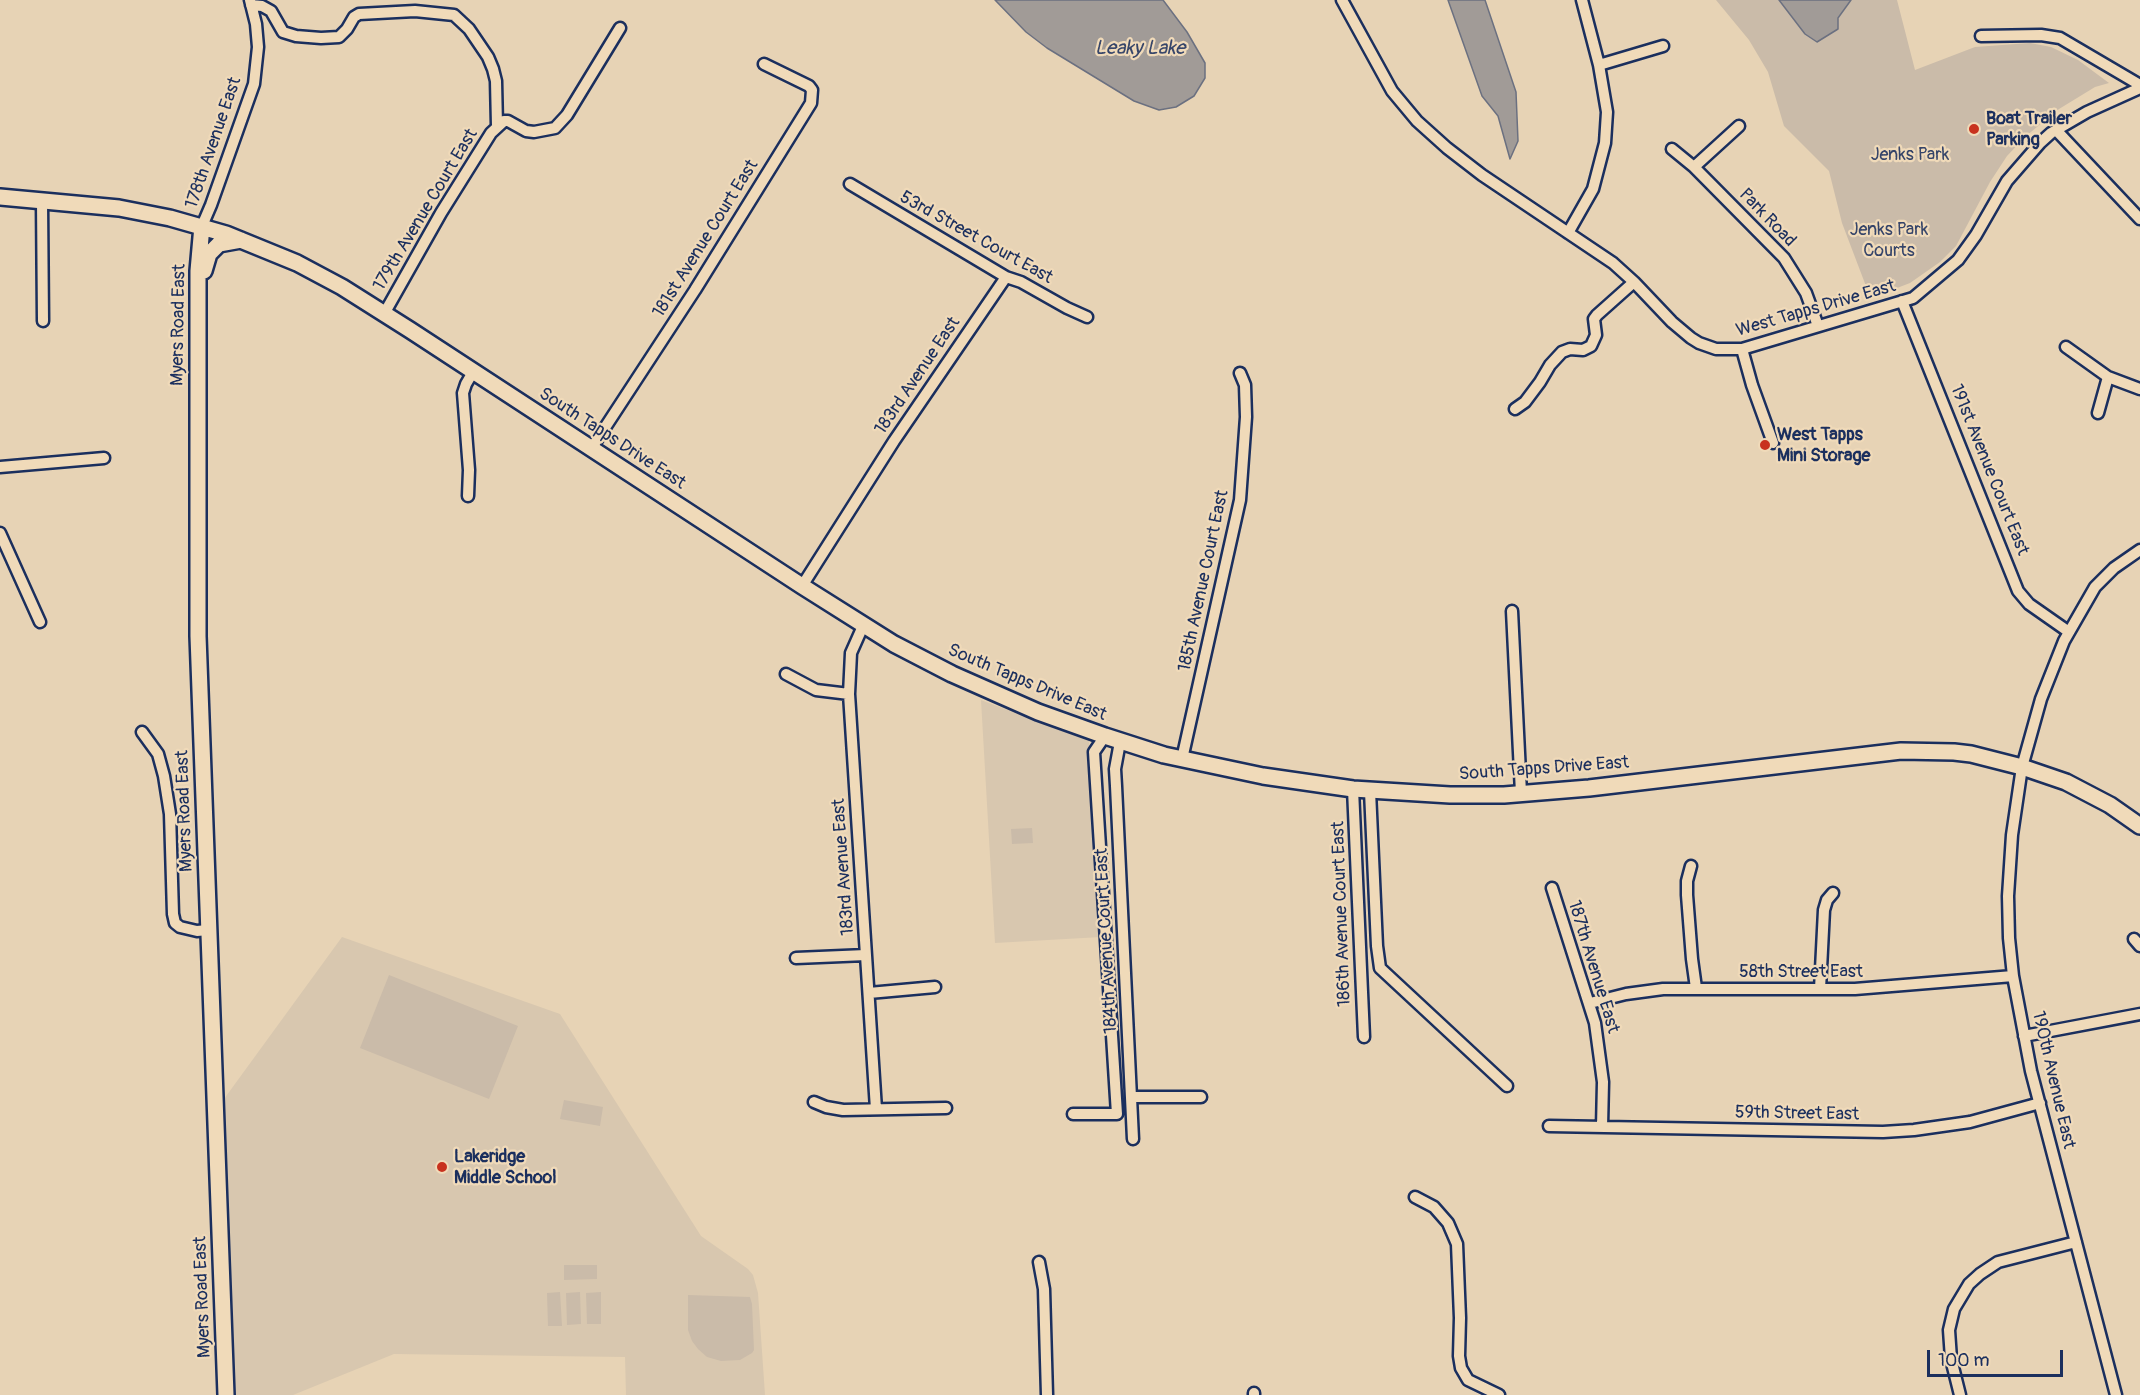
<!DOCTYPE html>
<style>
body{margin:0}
#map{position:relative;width:2140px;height:1395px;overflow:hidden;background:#e7d3b5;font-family:Pangolin,sans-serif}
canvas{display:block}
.scale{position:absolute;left:1927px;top:1350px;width:136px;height:27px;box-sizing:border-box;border:3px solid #1b2f5e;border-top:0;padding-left:8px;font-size:18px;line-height:21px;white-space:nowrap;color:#1b2f5e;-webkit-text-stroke:4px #f0dab9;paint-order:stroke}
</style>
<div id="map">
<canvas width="2140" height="1395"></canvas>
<div class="scale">100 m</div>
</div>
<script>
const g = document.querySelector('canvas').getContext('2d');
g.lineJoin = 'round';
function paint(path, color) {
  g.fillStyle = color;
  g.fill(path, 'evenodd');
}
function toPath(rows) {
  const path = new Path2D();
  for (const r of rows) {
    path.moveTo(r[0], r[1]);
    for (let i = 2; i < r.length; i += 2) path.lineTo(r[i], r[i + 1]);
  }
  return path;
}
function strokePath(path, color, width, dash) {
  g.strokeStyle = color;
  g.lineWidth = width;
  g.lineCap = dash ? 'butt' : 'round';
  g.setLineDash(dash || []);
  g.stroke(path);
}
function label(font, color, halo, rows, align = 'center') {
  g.font = font + ' Pangolin,sans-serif';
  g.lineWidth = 4.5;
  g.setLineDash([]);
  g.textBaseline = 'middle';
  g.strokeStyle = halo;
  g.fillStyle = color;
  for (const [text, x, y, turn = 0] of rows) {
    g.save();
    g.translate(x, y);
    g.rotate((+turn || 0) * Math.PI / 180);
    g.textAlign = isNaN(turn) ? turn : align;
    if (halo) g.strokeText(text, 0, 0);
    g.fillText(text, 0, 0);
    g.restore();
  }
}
paint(toPath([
 [981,700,1089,741,1101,937,995,943],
 [342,937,560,1014,701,1236,748,1269,753,1275,758,1293,765,1395,626,1395,625,1357,394,1354,293,1395,234,1395,224,1099]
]), '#d8c7af');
paint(toPath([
 [1716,0,1779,0,1805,34,1838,19,1851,0,1897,0,1915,70,1975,47,2030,43,2051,47,2078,60,2109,83,2095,87,2059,109,2026,136,2007,156,1990,182,1956,246,1940,262,1910,283,1884,293,1869,294,1842,223,1829,171,1784,126,1768,72,1749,40],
 [1032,828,1033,843,1012,844,1011,829],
 [389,975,518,1026,489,1099,360,1048],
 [564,1100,603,1107,600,1126,560,1119],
 [564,1265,597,1265,597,1279,564,1280],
 [560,1292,562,1326,548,1326,547,1293],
 [580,1292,581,1324,567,1325,566,1293],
 [601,1292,601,1324,587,1324,586,1293],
 [688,1295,750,1297,752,1304,754,1350,752,1353,740,1360,721,1361,707,1357,698,1349,692,1341,688,1330]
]), '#cabba9');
const water = toPath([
 [995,0,1163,0,1187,32,1205,63,1205,78,1194,96,1176,107,1159,110,1134,101,1047,48,1026,32,995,0],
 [1448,0,1485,0,1516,92,1518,141,1510,159,1498,116,1482,96,1448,0],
 [1779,0,1851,0,1838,18,1838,29,1817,42,1805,34,1779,0]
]);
paint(water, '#a19b97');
strokePath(water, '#6b7080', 1.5);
const street = toPath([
 [1342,0,1392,91,1417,121,1447,148,1482,175,1613,263,1634,282,1672,322,1691,338,1699,343,1716,349,1742,349,1913,298,1958,260,1976,235,2007,181,2040,143,2051,133,2087,112,2140,88],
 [251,5,262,6,271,11,283,32,296,36,321,38,339,37,347,29,354,17,359,14,415,11,454,15,469,29,488,57,493,69,496,81,497,126],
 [1981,36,2041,35,2060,38,2140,85],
 [1599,65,1663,46],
 [2057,131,2140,219],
 [1672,149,1694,167,1784,258,1806,293,1818,326],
 [1694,167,1739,126],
 [850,184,1006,277,1021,282,1067,308,1087,317],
 [42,202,43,321],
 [202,226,211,205,254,84,258,47,256,24,250,0],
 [1568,233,1593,189,1605,143,1607,112,1599,65,1582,0],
 [1902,301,2018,591,2029,604,2069,632],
 [384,314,441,213,491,133,504,121,508,121,526,131,534,132,555,128,567,115,620,28],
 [2066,347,2108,377,2140,389],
 [1742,349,1752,385,1773,443],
 [1515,409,1525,402,1540,382,1550,365,1562,352,1570,349,1583,350,1591,346,1596,335,1594,319,1597,315,1634,282],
 [2098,413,2108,377],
 [591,449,695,290,811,103,812,90,809,86,764,64],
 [0,467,104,458],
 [468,496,469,470,463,393,466,384,473,372],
 [0,533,40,622],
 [802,586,894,441,1006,277],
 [1512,611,1521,793],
 [863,626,851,653,849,694,876,1109],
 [786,674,816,690,849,694],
 [142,732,158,754,164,776,170,814,173,914,175,923,180,927,197,931,208,930],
 [1120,742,1115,769,1116,786,1133,1139],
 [1182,759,1240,500,1246,417,1245,385,1240,373],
 [1353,789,1364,1037],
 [1370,791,1377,946,1380,968,1507,1086],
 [1691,866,1687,881,1687,895,1692,959,1696,988],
 [1552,888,1595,1023,1603,1082,1602,1127],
 [2134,939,2140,946],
 [796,958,866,955],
 [1820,989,1824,910,1827,900,1833,893],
 [869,993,935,987],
 [1590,1003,1626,994,1663,989,1855,989,2013,976],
 [2024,1036,2140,1014],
 [1133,1097,1201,1097],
 [814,1102,826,1107,843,1110,946,1108],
 [1073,1114,1117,1114,1094,752,1105,736],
 [1549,1126,1883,1132,1914,1130,1970,1122,2040,1103],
 [1415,1197,1434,1207,1448,1223,1457,1244,1460,1318,1459,1356,1461,1368,1468,1380,1499,1395],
 [1039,1262,1044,1289,1047,1395],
 [1254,1393,1254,1395],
 [1960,1395,1951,1359,1949,1330,1954,1309,1969,1284,1980,1274,1998,1262,2076,1242],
 [2116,1395,2031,1071,2013,976,2009,938,2008,896,2012,835,2022,767,2041,699,2064,641,2095,587,2114,568,2140,550]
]);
const secondary = toPath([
 [0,197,119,208,170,218,226,234,297,263,342,287,410,330,802,586,894,644,952,674,1038,712,1105,736,1164,755,1263,776,1353,789,1450,795,1504,795,1589,788,1901,751,1954,752,1971,754,2022,767,2066,782,2110,805,2140,826],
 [202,226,198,271,198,636,226,1395],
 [204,271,209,254,219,244,241,240]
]);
strokePath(street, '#1b2f5e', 15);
strokePath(secondary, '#1b2f5e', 20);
strokePath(street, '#f0dab9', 10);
strokePath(secondary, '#f0dab9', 15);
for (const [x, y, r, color] of [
 [1974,129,6,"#c8321e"],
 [1765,445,6,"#c8321e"],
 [442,1167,6,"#c8321e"]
]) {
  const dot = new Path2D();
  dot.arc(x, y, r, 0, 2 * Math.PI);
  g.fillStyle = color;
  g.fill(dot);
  strokePath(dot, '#f0dab9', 2);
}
label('bold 18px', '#1b2f5e', '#f0dab9', [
 ["Boat Trailer",1986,119],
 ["Parking",1986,140],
 ["West Tapps",1777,435],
 ["Mini Storage",1777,456],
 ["Lakeridge",454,1157],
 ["Middle School",454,1178]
], 'left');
label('18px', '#1b2f5e', '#f0dab9', [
 ["178th Avenue East",214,143,-71],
 ["179th Avenue Court East",426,210,-59],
 ["Park Road",1767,218,46],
 ["53rd Street Court East",976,238,29],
 ["181st Avenue Court East",706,239,-58],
 ["West Tapps Drive East",1816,309,-16],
 ["Myers Road East",179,325,-89],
 ["183rd Avenue East",918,376,-56],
 ["South Tapps Drive East",612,439,33],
 ["191st Avenue Court East",1989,470,68],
 ["185th Avenue Court East",1204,581,-78],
 ["South Tapps Drive East",1027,683,23],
 ["South Tapps Drive East",1544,769,-4],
 ["Myers Road East",185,811,-92],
 ["183rd Avenue East",844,867,-94],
 ["186th Avenue Court East",1342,914,-92],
 ["184th Avenue Court East",1107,941,-93],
 ["187th Avenue East",1593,967,73],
 ["58th Street East",1801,972],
 ["190th Avenue East",2053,1080,77],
 ["59th Street East",1797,1114,1],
 ["Myers Road East",203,1297,-92]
]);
label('18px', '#354469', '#f0dab9', [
 ["Jenks Park",1910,155],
 ["Jenks Park",1889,230],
 ["Courts",1889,251]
]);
label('italic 20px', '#364569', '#f0dab9', [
 ["Leaky Lake",1140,49]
]);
</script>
